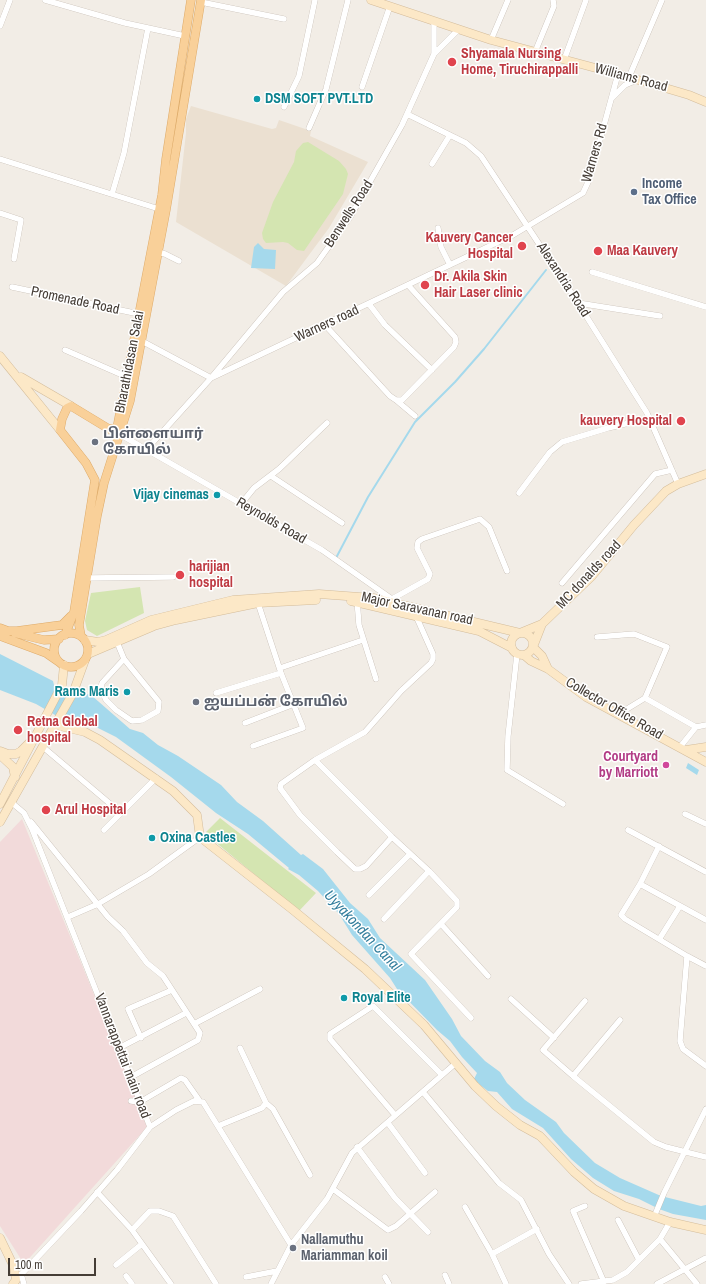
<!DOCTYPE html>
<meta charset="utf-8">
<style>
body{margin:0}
#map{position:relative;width:706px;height:1284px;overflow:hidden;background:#f2ede6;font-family:"Archivo Narrow",sans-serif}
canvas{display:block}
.scale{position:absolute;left:8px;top:1258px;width:88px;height:18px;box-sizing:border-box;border:2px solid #453d36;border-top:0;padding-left:5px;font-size:12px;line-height:14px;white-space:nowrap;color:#453d36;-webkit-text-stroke:3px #fff;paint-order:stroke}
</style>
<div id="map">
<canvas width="706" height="1284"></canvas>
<div class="scale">100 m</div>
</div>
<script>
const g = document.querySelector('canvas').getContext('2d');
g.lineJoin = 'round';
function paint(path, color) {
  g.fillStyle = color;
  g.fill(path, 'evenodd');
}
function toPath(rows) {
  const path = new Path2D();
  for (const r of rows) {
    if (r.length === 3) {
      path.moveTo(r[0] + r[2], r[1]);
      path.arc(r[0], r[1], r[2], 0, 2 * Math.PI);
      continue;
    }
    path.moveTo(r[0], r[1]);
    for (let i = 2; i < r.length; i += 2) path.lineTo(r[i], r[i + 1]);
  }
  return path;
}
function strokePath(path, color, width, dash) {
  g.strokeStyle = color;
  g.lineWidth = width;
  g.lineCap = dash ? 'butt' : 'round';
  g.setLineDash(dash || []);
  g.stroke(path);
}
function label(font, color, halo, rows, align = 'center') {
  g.font = font + ' "Archivo Narrow","Noto Sans Tamil",sans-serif';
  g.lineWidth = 3;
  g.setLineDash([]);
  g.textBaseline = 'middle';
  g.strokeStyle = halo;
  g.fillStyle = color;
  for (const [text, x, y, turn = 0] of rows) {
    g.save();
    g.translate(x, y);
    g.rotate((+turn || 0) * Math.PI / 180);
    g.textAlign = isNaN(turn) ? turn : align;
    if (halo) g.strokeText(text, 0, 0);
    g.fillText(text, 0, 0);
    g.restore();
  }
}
paint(toPath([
 [191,106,272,129,276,128,279,120,311,131,310,136,368,162,329,228,286,286,176,222,186,133,186,119]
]), '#ebe0d1');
paint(toPath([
 [22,819,148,1126,24,1264,0,1226,0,842]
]), '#f2dada');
paint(toPath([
 [308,142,339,161,346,169,348,174,343,194,304,251,297,250,288,243,283,242,266,243,263,239,262,233,273,202,294,162,296,151,303,143],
 [140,587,144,613,97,636,87,630,85,621,91,593],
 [220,818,316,893,299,911,208,836,206,832]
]), '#d4e5b1');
paint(toPath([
 [258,243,264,249,276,250,275,269,251,268,254,247],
 [0,654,53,681,55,689,64,696,72,697,77,695,82,698,88,694,91,695,130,729,143,733,158,745,178,756,221,785,237,802,263,821,301,855,303,854,323,869,350,903,368,919,380,938,425,980,452,1019,461,1036,485,1061,500,1072,507,1083,525,1100,556,1122,564,1133,595,1163,620,1178,661,1196,701,1206,706,1205,706,1220,673,1214,659,1209,639,1199,614,1191,593,1178,571,1159,543,1128,512,1109,497,1092,488,1091,480,1085,474,1079,477,1073,462,1057,450,1041,437,1030,397,989,390,978,352,935,339,914,318,891,299,875,288,869,289,868,248,834,216,813,171,777,116,737,96,727,69,723,36,704,0,690],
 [688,763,699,770,697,775,686,768]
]), '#a5d9ec');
strokePath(toPath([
 [336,558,368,497,415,422,455,382,484,349,546,270]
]), '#a5d9ec', 2);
const street = toPath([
 [45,0,125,23,185,36],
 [201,2,284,19],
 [434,22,434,54],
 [0,26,10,0],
 [491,40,508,0],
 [535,52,554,6,553,0],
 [564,60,586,0],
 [629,77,662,0],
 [362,87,390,6],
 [612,98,625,85,637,80],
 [284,107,299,76,315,0],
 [407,114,466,143,481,156,578,303,647,413,678,484],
 [309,128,326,89,348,0],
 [0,159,159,209],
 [432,164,450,135],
 [112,194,124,153,148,28],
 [0,213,21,220,14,259],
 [438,228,441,247,450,265],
 [158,252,165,254,179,261],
 [592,272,706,307],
 [12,287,139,314],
 [578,303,660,316],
 [369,304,385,325,432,370],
 [325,325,390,396,396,400,402,400,454,347,456,342,455,337,408,285],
 [138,339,211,378,283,292,317,263,350,217,402,125,434,54,458,30],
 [65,350,127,377],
 [396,400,415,416],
 [121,435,322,550,396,602],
 [147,449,211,378,513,235,583,193,589,180,618,74],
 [271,476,342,523],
 [519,493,550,452,562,442,608,428,650,418],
 [241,504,254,488,279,469,327,423],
 [87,578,173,577],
 [562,583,655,474,672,470],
 [392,599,428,579,430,574,417,548,418,542,422,539,480,519,489,527,507,571],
 [357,600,359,625,376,679],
 [416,616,433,654,433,659,431,663,401,691,365,732,315,760,392,837,429,871,457,901,457,907,411,954,471,1018],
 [597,637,634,634,667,647,645,698,696,727],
 [117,642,124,659,102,683,101,689,106,700,116,710,132,721,142,720,158,711,159,702,124,659],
 [517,654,508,736,507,770,563,804],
 [280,668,363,640],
 [216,693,281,673],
 [622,715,627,709,645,698],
 [245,723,294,704],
 [253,746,303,728,281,673,258,603],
 [43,747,121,813],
 [680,747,696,727,706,725],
 [315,760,281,784,280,788,300,815,337,852,355,869,360,869,366,866,392,837],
 [11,802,24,813,32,829,150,1127,117,1170,81,1211,16,1280],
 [685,814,706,824],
 [31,822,108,917,123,931,147,963,163,976,200,1033,198,1040,131,1077],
 [104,830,156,778],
 [628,830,706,872],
 [659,846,640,884,621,915,625,919,687,956],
 [640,884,706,920],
 [369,895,410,854],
 [68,917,98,904,149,874,200,837],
 [384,919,429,871],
 [441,924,488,976],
 [660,938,680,906],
 [706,966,687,956,680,1041,683,1049,706,1066],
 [511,999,554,1038],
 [620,1020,573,1076,654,1142,666,1147,706,1157],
 [194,1024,260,989],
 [141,1038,128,1009,172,990],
 [119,1048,186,1013],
 [573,1076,543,1050,585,1001],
 [423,1092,499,1183,521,1200,549,1254,569,1284],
 [131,1101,140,1102,181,1078,185,1080,199,1100],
 [266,1103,273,1109,310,1175],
 [395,1115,330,1039,330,1034,373,1006,442,1075],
 [388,1123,425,1173],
 [218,1126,262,1108,266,1103,240,1048],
 [150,1127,176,1110,194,1101,203,1102,291,1245],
 [357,1147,395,1198,428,1232],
 [333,1189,388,1230,396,1226,435,1192],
 [97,1192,132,1230,171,1284],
 [585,1206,573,1211,604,1282],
 [465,1207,492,1254,506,1284],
 [654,1217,664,1193,706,1109],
 [618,1220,639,1260],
 [132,1230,150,1211,159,1211,173,1216,216,1284],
 [660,1239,697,1284],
 [492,1254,537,1229],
 [116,1265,142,1244],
 [21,1274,24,1284],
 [445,1275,449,1284],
 [126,1276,132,1284],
 [246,1277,277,1271],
 [385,1277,389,1284],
 [271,1284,291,1245,327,1199,352,1153,456,1063],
 [581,1284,613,1280,627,1272,660,1239,670,1222],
 [657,1284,706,1258]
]);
const secondary = toPath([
 [371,0,491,40,618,74,689,95,706,102],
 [0,356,60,430],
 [21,377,71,406],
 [351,601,479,631,512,648],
 [542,624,533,647,542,656,548,669],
 [522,644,11],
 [85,640,98,642,106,640,151,620,233,600,319,594,373,598,520,633,542,624,592,576,634,525,666,491,678,484,706,474],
 [88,654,154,626,176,620,258,603,316,600],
 [524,655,531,661,548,669,586,697,706,762],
 [56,725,85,732,100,740,173,791,197,815,200,837,293,910,365,969,424,1025,475,1086,496,1106,520,1125,540,1136,574,1172,594,1189,624,1206,670,1222,706,1230],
 [686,750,706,747],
 [0,751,8,754,16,754,21,751,30,742],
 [0,755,13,767,15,777],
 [0,804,62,685,64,665],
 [0,822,73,693,85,660],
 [0,1238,14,1267,16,1280,13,1284]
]);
const primary = toPath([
 [0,628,8,631,17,631,54,626,62,625,71,616],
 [15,633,44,640,59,639],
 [71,650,17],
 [65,635,74,612,95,480,86,463,60,430,62,419,67,408,71,406,109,429,117,428,162,195,166,159,191,0],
 [0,636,46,653,59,662],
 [81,636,79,625,97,516,104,483,130,401,166,210,201,0]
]);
strokePath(street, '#c0b6ac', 6);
strokePath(secondary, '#d3bc9b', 9);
strokePath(primary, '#ddaa69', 9);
strokePath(street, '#fff', 5.5);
strokePath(secondary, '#fce8c7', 8);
strokePath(primary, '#f9d099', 8);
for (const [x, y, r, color] of [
 [452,62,5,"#e0444e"],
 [257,99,4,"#0f9aa8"],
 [634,192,4,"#5c6f8a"],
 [522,246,5,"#e0444e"],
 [598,251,5,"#e0444e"],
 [425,285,5,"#e0444e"],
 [681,421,5,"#e0444e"],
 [95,442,4,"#6b7280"],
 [217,495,4,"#0f9aa8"],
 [180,575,5,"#e0444e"],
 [127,692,4,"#0f9aa8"],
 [196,702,4,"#6b7280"],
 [18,730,5,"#e0444e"],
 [666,765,4,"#d1479c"],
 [46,810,5,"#e0444e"],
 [152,838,4,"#0f9aa8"],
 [344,998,4,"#0f9aa8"],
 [293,1248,4,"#6b7280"]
]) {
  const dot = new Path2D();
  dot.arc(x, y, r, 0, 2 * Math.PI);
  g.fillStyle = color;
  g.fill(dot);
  strokePath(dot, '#fff', 1.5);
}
label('bold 14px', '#be3a42', '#fff', [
 ["Shyamala Nursing",461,54],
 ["Home, Tiruchirappalli",461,70],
 ["Kauvery Cancer",513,238,"right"],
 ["Hospital",513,254,"right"],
 ["Maa Kauvery",607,251],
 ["Dr. Akila Skin",434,277],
 ["Hair Laser clinic",434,293],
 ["kauvery Hospital",672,421,"right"],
 ["harijian",189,567],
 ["hospital",189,583],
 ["Retna Global",27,722],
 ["hospital",27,738],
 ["Arul Hospital",55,810]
], 'left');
label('14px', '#453d36', '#fff', [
 ["Williams Road",631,78,15],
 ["Warners Rd",595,153,-74],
 ["Benwells Road",349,214,-57],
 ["Alexandria Road",563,280,57],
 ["Promenade Road",75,301,12],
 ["Warners road",327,324,-25],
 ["Bharathidasan Salai",130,362,-79],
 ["Reynolds Road",271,521,30],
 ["MC donalds road",589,575,-47],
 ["Major Saravanan road",417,609,12],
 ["Collector Office Road",614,709,30],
 ["Vannarappettai main road",122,1056,69]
]);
label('bold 14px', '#0d838f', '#fff', [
 ["DSM SOFT PVT.LTD",265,99],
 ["Vijay cinemas",209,495,"right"],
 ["Rams Maris",119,692,"right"],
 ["Oxina Castles",160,838],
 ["Royal Elite",352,998]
], 'left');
label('bold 14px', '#4e5e75', '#fff', [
 ["Income",642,184],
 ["Tax Office",642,200]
], 'left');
label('bold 14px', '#5b616d', '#fff', [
 ["பிள்ளையார்",103,434],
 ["கோயில்",103,450],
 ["ஐயப்பன் கோயில்",204,702],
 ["Nallamuthu",301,1240],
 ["Mariamman koil",301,1256]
], 'left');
label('bold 14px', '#b23c85', '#fff', [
 ["Courtyard",658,757],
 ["by Marriott",658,773]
], 'right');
label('italic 15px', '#317d9c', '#fff', [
 ["Uyyakondan Canal",362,931,47]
]);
</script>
